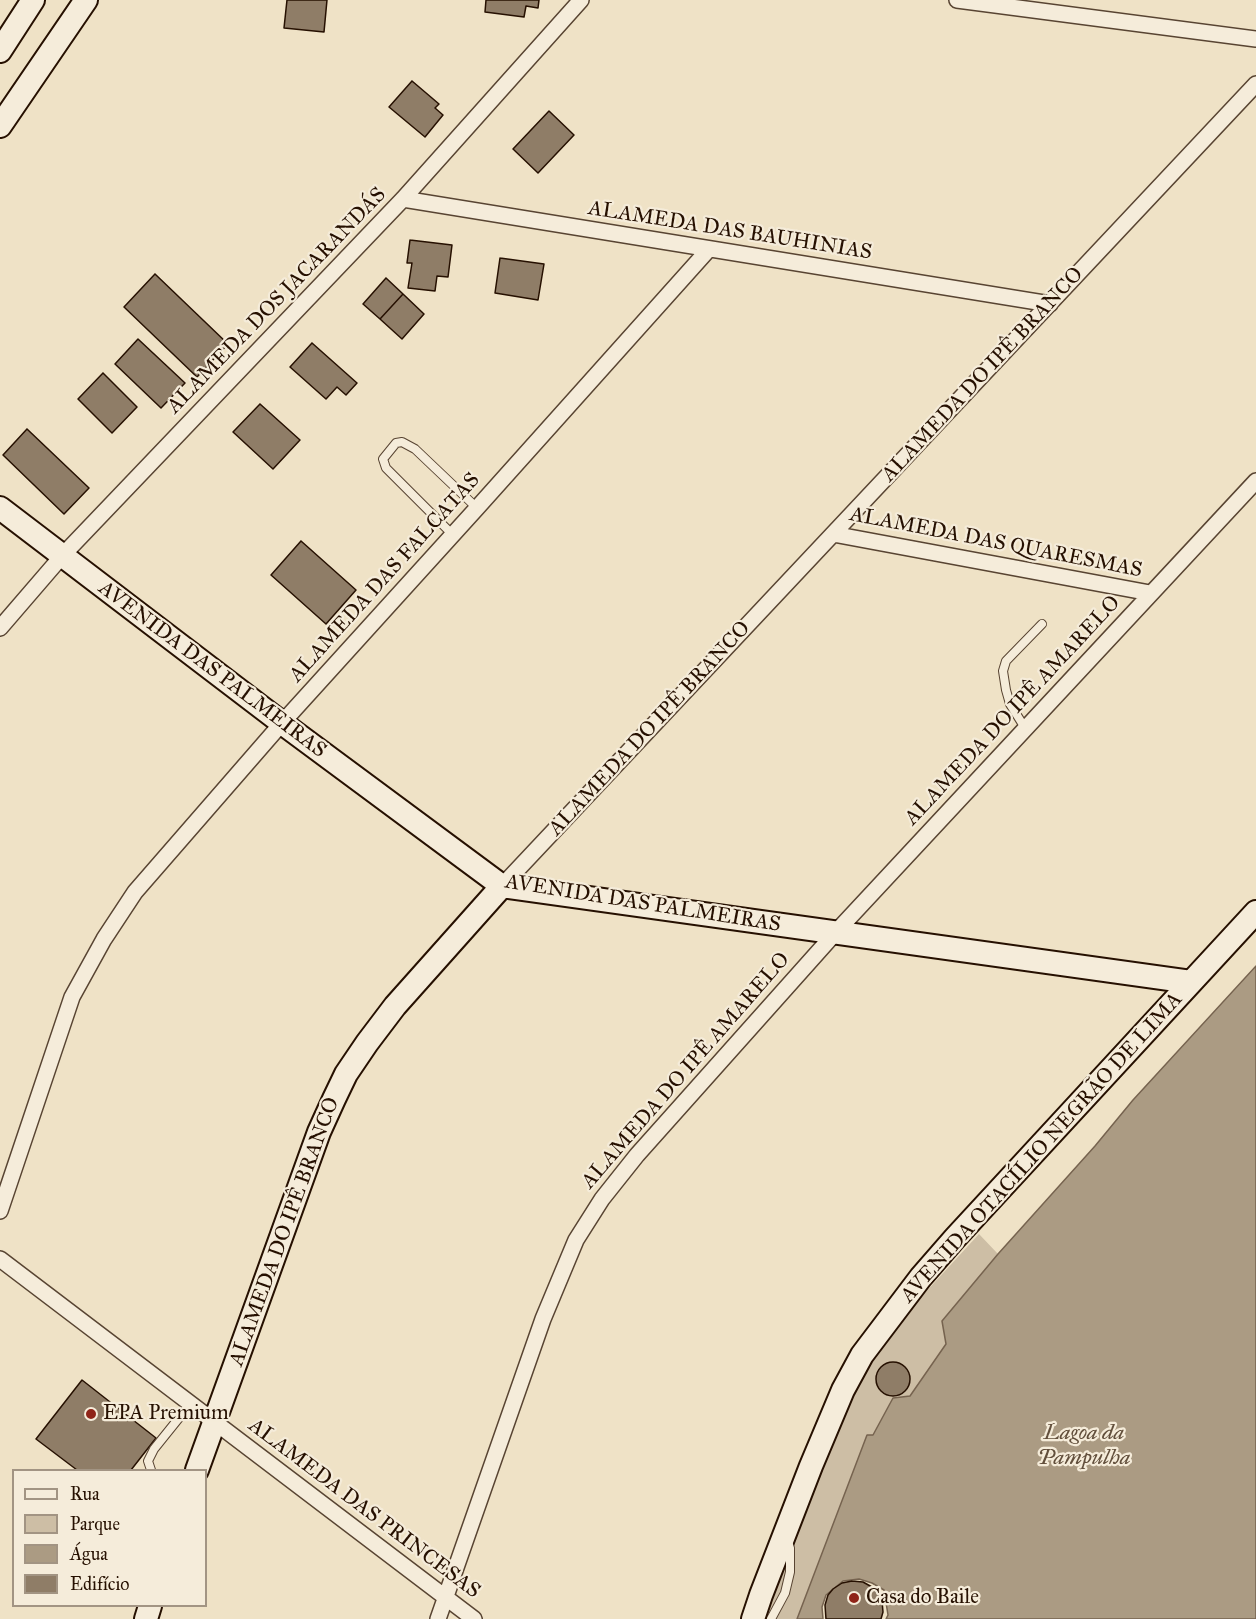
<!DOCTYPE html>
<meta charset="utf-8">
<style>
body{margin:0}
#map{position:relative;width:1256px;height:1619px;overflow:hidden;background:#efe2c6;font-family:"IM FELL Great Primer",serif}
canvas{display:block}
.legend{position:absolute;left:12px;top:1469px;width:195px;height:138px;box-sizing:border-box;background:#f5ecda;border:2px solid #a29483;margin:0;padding:8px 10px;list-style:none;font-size:18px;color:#261001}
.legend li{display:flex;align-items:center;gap:12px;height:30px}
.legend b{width:30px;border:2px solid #a29483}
</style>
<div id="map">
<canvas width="1256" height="1619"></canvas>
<ul class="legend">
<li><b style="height:8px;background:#f5ecda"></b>Rua</li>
<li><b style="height:16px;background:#cdbea5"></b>Parque</li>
<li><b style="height:16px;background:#ab9b83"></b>Água</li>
<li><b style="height:16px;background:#8f7d67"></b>Edifício</li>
</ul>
</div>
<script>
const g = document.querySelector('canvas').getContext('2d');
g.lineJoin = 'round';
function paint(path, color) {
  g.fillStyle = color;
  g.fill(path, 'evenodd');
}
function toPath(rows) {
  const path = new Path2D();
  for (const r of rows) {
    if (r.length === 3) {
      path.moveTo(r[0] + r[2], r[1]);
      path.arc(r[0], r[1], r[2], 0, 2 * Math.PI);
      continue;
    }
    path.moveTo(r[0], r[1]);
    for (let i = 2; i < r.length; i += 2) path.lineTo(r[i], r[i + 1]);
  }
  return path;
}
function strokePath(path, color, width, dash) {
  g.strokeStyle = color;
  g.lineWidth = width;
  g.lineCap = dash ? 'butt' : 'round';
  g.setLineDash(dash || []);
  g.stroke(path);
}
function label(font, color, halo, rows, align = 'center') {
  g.font = font + ' "IM FELL Great Primer",serif';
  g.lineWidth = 4.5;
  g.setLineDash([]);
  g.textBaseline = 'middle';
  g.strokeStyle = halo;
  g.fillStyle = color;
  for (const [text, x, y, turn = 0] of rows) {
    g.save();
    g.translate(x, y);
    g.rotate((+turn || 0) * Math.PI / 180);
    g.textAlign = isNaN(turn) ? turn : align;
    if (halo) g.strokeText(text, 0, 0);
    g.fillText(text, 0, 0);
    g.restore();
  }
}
paint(toPath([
 [979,1234,998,1254,942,1321,946,1344,910,1397,893,1398,873,1435,867,1435,797,1619,760,1619,838,1416,868,1368,922,1296]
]), '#cdbea5');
const water = toPath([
 [1256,966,1256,1619,886,1619,888,1615,884,1590,872,1583,859,1579,843,1581,826,1595,822,1607,823,1619,797,1619,867,1435,873,1435,893,1398,910,1396,946,1344,942,1321,998,1254,1095,1146,1133,1100,1256,966]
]);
paint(water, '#ab9b83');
strokePath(water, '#76634f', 1.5);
const building = toPath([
 [287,0,327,0,324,32,284,28,287,0],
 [486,0,539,0,538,8,526,6,524,17,485,12,486,0],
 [412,81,439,104,435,108,443,115,425,137,389,107,412,81],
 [549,111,574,135,538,173,513,149,549,111],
 [410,240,452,245,448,277,437,276,435,291,408,288,412,263,407,263,410,240],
 [500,258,544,264,538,300,495,293,500,258],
 [155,274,228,344,197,377,124,307,155,274],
 [386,278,403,294,380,319,363,304,386,278],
 [403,294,424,314,402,339,380,319,403,294],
 [138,339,185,383,161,408,115,364,138,339],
 [312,343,357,383,346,395,337,387,326,399,290,367,312,343],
 [103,373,137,407,112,433,78,399,103,373],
 [260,404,300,440,273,469,233,432,260,404],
 [27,429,89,488,64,514,3,455,27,429],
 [301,541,356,590,326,624,271,575,301,541],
 [893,1379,17],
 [82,1380,156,1438,131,1470,77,1470,36,1439,82,1380],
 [852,1581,863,1582,872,1587,877,1593,882,1601,883,1612,881,1619,826,1619,825,1605,828,1595,833,1589,842,1583,852,1581]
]);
paint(building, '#8f7d67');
strokePath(building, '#261001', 1.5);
const lane = toPath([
 [453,535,386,468,383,459,396,443,402,442,415,449,477,508],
 [1025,728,1010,704,1006,690,1003,671,1006,661,1042,624],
 [151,1470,148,1461,154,1449,191,1403],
 [771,1619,785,1593,790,1572,790,1548,788,1541]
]);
const street = toPath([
 [957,0,1256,39],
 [403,199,1050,304],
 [833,534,1150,593],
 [0,628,62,556,403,199,581,0],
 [502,886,1256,84],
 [0,1211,72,997,104,939,135,892,282,723,477,508,709,249],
 [0,1259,474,1619],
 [438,1619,543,1319,576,1240,602,1199,637,1155,836,932,1256,481]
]);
const secondary = toPath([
 [0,51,33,0],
 [0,126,86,0],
 [0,508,282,723,502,886,1191,982],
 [197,1470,319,1132,334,1099,346,1074,367,1043,395,1006,502,886],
 [146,1619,150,1606],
 [753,1619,761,1595,811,1466,843,1390,862,1355,921,1277,955,1238,1256,912]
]);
strokePath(lane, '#584432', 10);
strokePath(street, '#584432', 18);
strokePath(secondary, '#261001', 26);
strokePath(lane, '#f5ecda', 8);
strokePath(street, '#f5ecda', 15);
strokePath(secondary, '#f5ecda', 22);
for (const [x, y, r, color] of [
 [91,1414,6,"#8f2418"],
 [854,1598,6,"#8f2418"]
]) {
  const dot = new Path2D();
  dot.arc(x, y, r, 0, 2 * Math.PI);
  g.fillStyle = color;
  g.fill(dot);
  strokePath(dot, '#f5ecda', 2);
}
label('21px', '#261001', '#f5ecda', [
 ["ALAMEDA DAS BAUHINIAS",730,231,9],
 ["ALAMEDA DOS JACARANDÁS",277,301,-46],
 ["ALAMEDA DO IPÊ BRANCO",983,375,-47],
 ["ALAMEDA DAS QUARESMAS",996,543,11],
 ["ALAMEDA DAS FALCATAS",385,578,-48],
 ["AVENIDA DAS PALMEIRAS",212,670,37],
 ["ALAMEDA DO IPÊ AMARELO",1013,711,-47],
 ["ALAMEDA DO IPÊ BRANCO",650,729,-47],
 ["AVENIDA DAS PALMEIRAS",643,904,9],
 ["ALAMEDA DO IPÊ AMARELO",686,1071,-49],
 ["AVENIDA OTACÍLIO NEGRÃO DE LIMA",1042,1148,-48],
 ["ALAMEDA DO IPÊ BRANCO",285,1232,-70],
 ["ALAMEDA DAS PRINCESAS",364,1509,37]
]);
label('21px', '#261001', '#f5ecda', [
 ["EPA Premium",103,1414],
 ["Casa do Baile",866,1598]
], 'left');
label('italic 22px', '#624f3c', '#f5ecda', [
 ["Lagoa da",1084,1434],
 ["Pampulha",1084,1459]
]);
</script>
